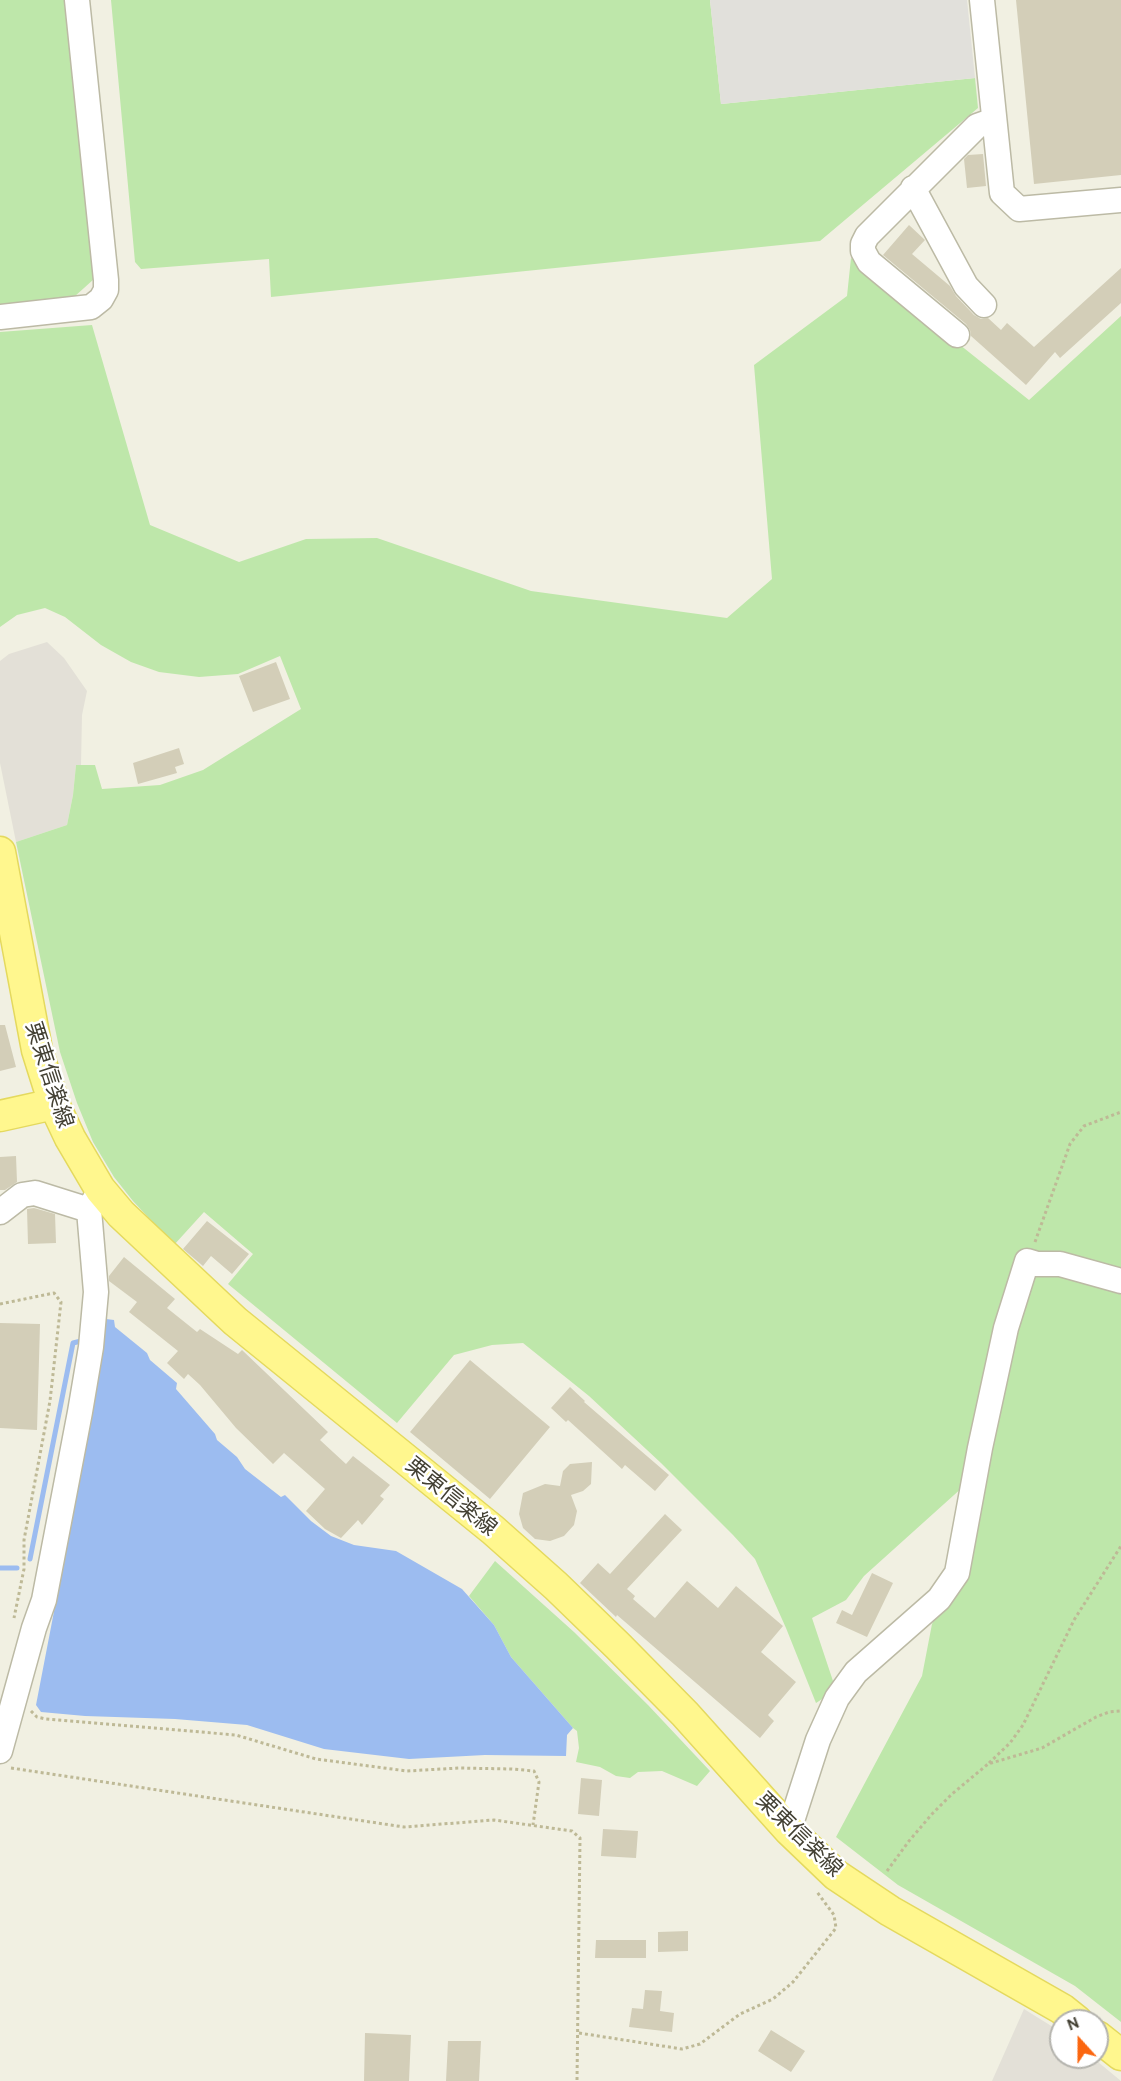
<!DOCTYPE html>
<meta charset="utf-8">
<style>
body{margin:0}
#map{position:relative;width:1121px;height:2081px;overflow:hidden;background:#f1f0e2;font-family:Cabin,sans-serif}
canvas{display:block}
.north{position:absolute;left:1049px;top:2009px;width:60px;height:60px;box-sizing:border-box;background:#fff;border:2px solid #b4b3ad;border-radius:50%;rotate:339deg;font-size:16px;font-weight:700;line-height:24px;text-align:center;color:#434033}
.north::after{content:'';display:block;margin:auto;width:21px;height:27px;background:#fb660f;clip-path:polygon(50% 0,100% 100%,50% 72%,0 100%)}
</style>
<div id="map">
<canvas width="1121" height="2081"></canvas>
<div class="north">N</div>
</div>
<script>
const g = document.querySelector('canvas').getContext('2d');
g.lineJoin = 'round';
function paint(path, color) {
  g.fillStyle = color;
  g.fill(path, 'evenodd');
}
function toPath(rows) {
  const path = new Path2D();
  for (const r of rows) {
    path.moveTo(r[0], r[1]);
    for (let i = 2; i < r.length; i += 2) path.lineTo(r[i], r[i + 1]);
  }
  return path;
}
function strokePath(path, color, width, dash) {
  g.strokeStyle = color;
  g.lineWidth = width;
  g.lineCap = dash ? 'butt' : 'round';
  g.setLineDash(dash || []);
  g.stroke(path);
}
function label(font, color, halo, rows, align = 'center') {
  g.font = font + ' Cabin,"Noto Sans JP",sans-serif';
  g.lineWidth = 5;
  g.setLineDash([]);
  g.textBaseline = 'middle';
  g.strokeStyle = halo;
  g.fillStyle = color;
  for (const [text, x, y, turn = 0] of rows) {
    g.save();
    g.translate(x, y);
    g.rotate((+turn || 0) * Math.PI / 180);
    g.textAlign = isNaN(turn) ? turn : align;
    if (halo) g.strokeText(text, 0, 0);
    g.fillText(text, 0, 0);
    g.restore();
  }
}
paint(toPath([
 [47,642,64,658,87,691,82,715,81,765,76,765,73,795,67,825,16,842,0,763,0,661,9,654],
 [1024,2009,1061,2032,1061,2057,1092,2057,1121,2081,992,2081]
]), '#e3e0d7');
paint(toPath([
 [0,0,64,0,94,279,74,297,0,305],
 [111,0,710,0,721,104,975,78,978,108,820,241,271,297,269,259,141,269,135,262],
 [851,258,1029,400,1121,316,1121,2022,1075,1986,898,1885,836,1837,922,1676,932,1624,953,1585,964,1486,864,1576,846,1600,812,1618,836,1690,816,1703,786,1628,755,1559,733,1535,661,1463,589,1396,523,1343,492,1345,454,1355,397,1423,228,1284,253,1254,204,1212,174,1245,133,1201,114,1177,93,1142,77,1103,60,1052,16,842,67,825,73,795,76,765,95,765,102,789,160,785,203,770,301,709,280,656,238,674,199,677,159,672,131,662,101,645,65,617,45,608,17,615,0,627,0,332,92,325,150,525,239,562,306,539,377,538,531,591,727,618,772,579,754,365,847,296],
 [495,1561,574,1632,648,1705,710,1771,697,1786,662,1771,638,1772,630,1778,616,1776,600,1767,576,1762,579,1748,577,1731,573,1728,511,1657,494,1625,469,1596]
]), '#bee7aa');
paint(toPath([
 [710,0,967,0,975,78,721,104]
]), '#e1e0db');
paint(toPath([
 [106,1319,114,1320,115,1327,147,1353,150,1360,177,1383,176,1389,215,1434,217,1440,237,1457,245,1469,281,1497,285,1495,311,1521,331,1536,354,1545,396,1551,462,1589,494,1625,511,1657,573,1728,567,1735,566,1756,485,1755,409,1759,324,1749,247,1725,175,1719,85,1716,41,1712,36,1705,97,1388,103,1346,98,1338,104,1338]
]), '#9cbcf0');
strokePath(toPath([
 [30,1559,73,1343,85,1340],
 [0,1568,17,1568]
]), '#9cbcf0', 5);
paint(toPath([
 [1016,0,1121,0,1121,175,1034,184],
 [983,154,986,186,967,188,964,159,968,155],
 [909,225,925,240,912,254,950,286,956,296,974,315,981,319,988,318,1001,330,1007,323,1034,347,1121,268,1121,303,1060,358,1055,352,1026,385,971,336,970,330,966,324,883,255],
 [276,662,290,699,253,712,239,676],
 [179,748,184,764,175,767,177,773,138,784,133,763],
 [0,1025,5,1025,16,1067,0,1071],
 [16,1156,17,1182,5,1190,0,1190,0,1157],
 [34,1208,55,1214,56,1243,28,1244,27,1209],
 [207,1221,249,1254,232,1274,211,1256,203,1266,183,1249],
 [124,1257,175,1299,167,1308,197,1332,200,1329,238,1354,242,1350,328,1432,320,1440,346,1464,353,1456,390,1485,380,1496,384,1499,362,1525,358,1520,341,1538,325,1529,306,1511,325,1489,284,1453,273,1464,236,1428,200,1385,188,1374,184,1379,167,1363,178,1351,129,1312,137,1302,109,1281,109,1276],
 [0,1323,40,1324,37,1430,0,1428],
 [470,1360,550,1427,490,1499,410,1432],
 [570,1387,585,1401,584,1402,669,1475,655,1491,625,1465,622,1469,568,1420,566,1422,551,1408],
 [592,1462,591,1484,583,1491,571,1495,577,1511,574,1525,564,1536,550,1541,535,1539,523,1528,519,1514,523,1493,545,1484,560,1486,563,1471,570,1464],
 [665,1514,682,1530,627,1589,635,1596,633,1599,655,1618,687,1581,718,1608,736,1586,783,1626,761,1652,796,1682,768,1715,774,1721,760,1738,617,1615,616,1617,580,1583,598,1563,610,1574],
 [872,1573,893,1583,867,1637,836,1623,842,1610,852,1615],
 [581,1778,602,1780,599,1816,578,1814],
 [603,1829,638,1831,636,1858,601,1856],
 [688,1931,688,1951,658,1952,658,1932],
 [596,1940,646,1940,646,1958,595,1958],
 [645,1990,662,1991,660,2011,674,2013,672,2032,629,2027,632,2008,643,2009],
 [771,2030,805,2051,791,2072,758,2051],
 [365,2033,411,2035,409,2081,364,2081],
 [448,2041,481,2041,479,2081,446,2081]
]), '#d3ceb8');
const minor = toPath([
 [982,0,1002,193,1019,209,1121,200],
 [913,188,966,286,984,305],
 [0,317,91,307,101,299,106,290,106,280,77,0],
 [957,335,869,262,863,251,863,244,867,236,977,126,994,120],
 [0,1212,22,1195,35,1193,89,1210],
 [0,1751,34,1628,44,1600,80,1412,91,1347,96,1292,89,1210,100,1189],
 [789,1830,818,1740,837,1698,856,1672,939,1599,957,1573,980,1448,1006,1328,1027,1261,1037,1264,1060,1264,1121,1281]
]);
const major = toPath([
 [0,852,37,1050,54,1104,70,1138,100,1189,121,1214,235,1321,493,1530,556,1586,618,1646,685,1714,789,1830,836,1875,890,1911,1062,2009,1077,2021],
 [0,1116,54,1104],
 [1097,2036,1121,2055]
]);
strokePath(minor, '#bcbaa5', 27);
strokePath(major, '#e4d95e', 33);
strokePath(toPath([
 [1035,1242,1070,1144,1084,1126,1121,1112],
 [0,1304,54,1293,61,1302,50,1401,24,1540,24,1569,14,1618],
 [31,1711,37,1717,46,1719,236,1735,316,1759,407,1771,459,1768,512,1769,534,1771,539,1782,533,1825],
 [989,1763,1010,1743,1023,1725,1074,1620,1121,1546],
 [11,1768,404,1827,494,1820,572,1831,580,1838,577,2081],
 [887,1871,909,1841,932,1814,952,1794,988,1764,1042,1748,1096,1717,1109,1712,1121,1711],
 [579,2033,682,2049,700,2044,740,2014,773,1999,793,1982,836,1928,834,1915,817,1892]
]), '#beb996', 3, [3, 3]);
strokePath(minor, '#fff', 24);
strokePath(major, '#fff78e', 30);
label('22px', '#434033', '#fff', [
 ["栗東信楽線",49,1075,72],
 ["栗東信楽線",451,1497,39],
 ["栗東信楽線",799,1835,44]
]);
</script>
